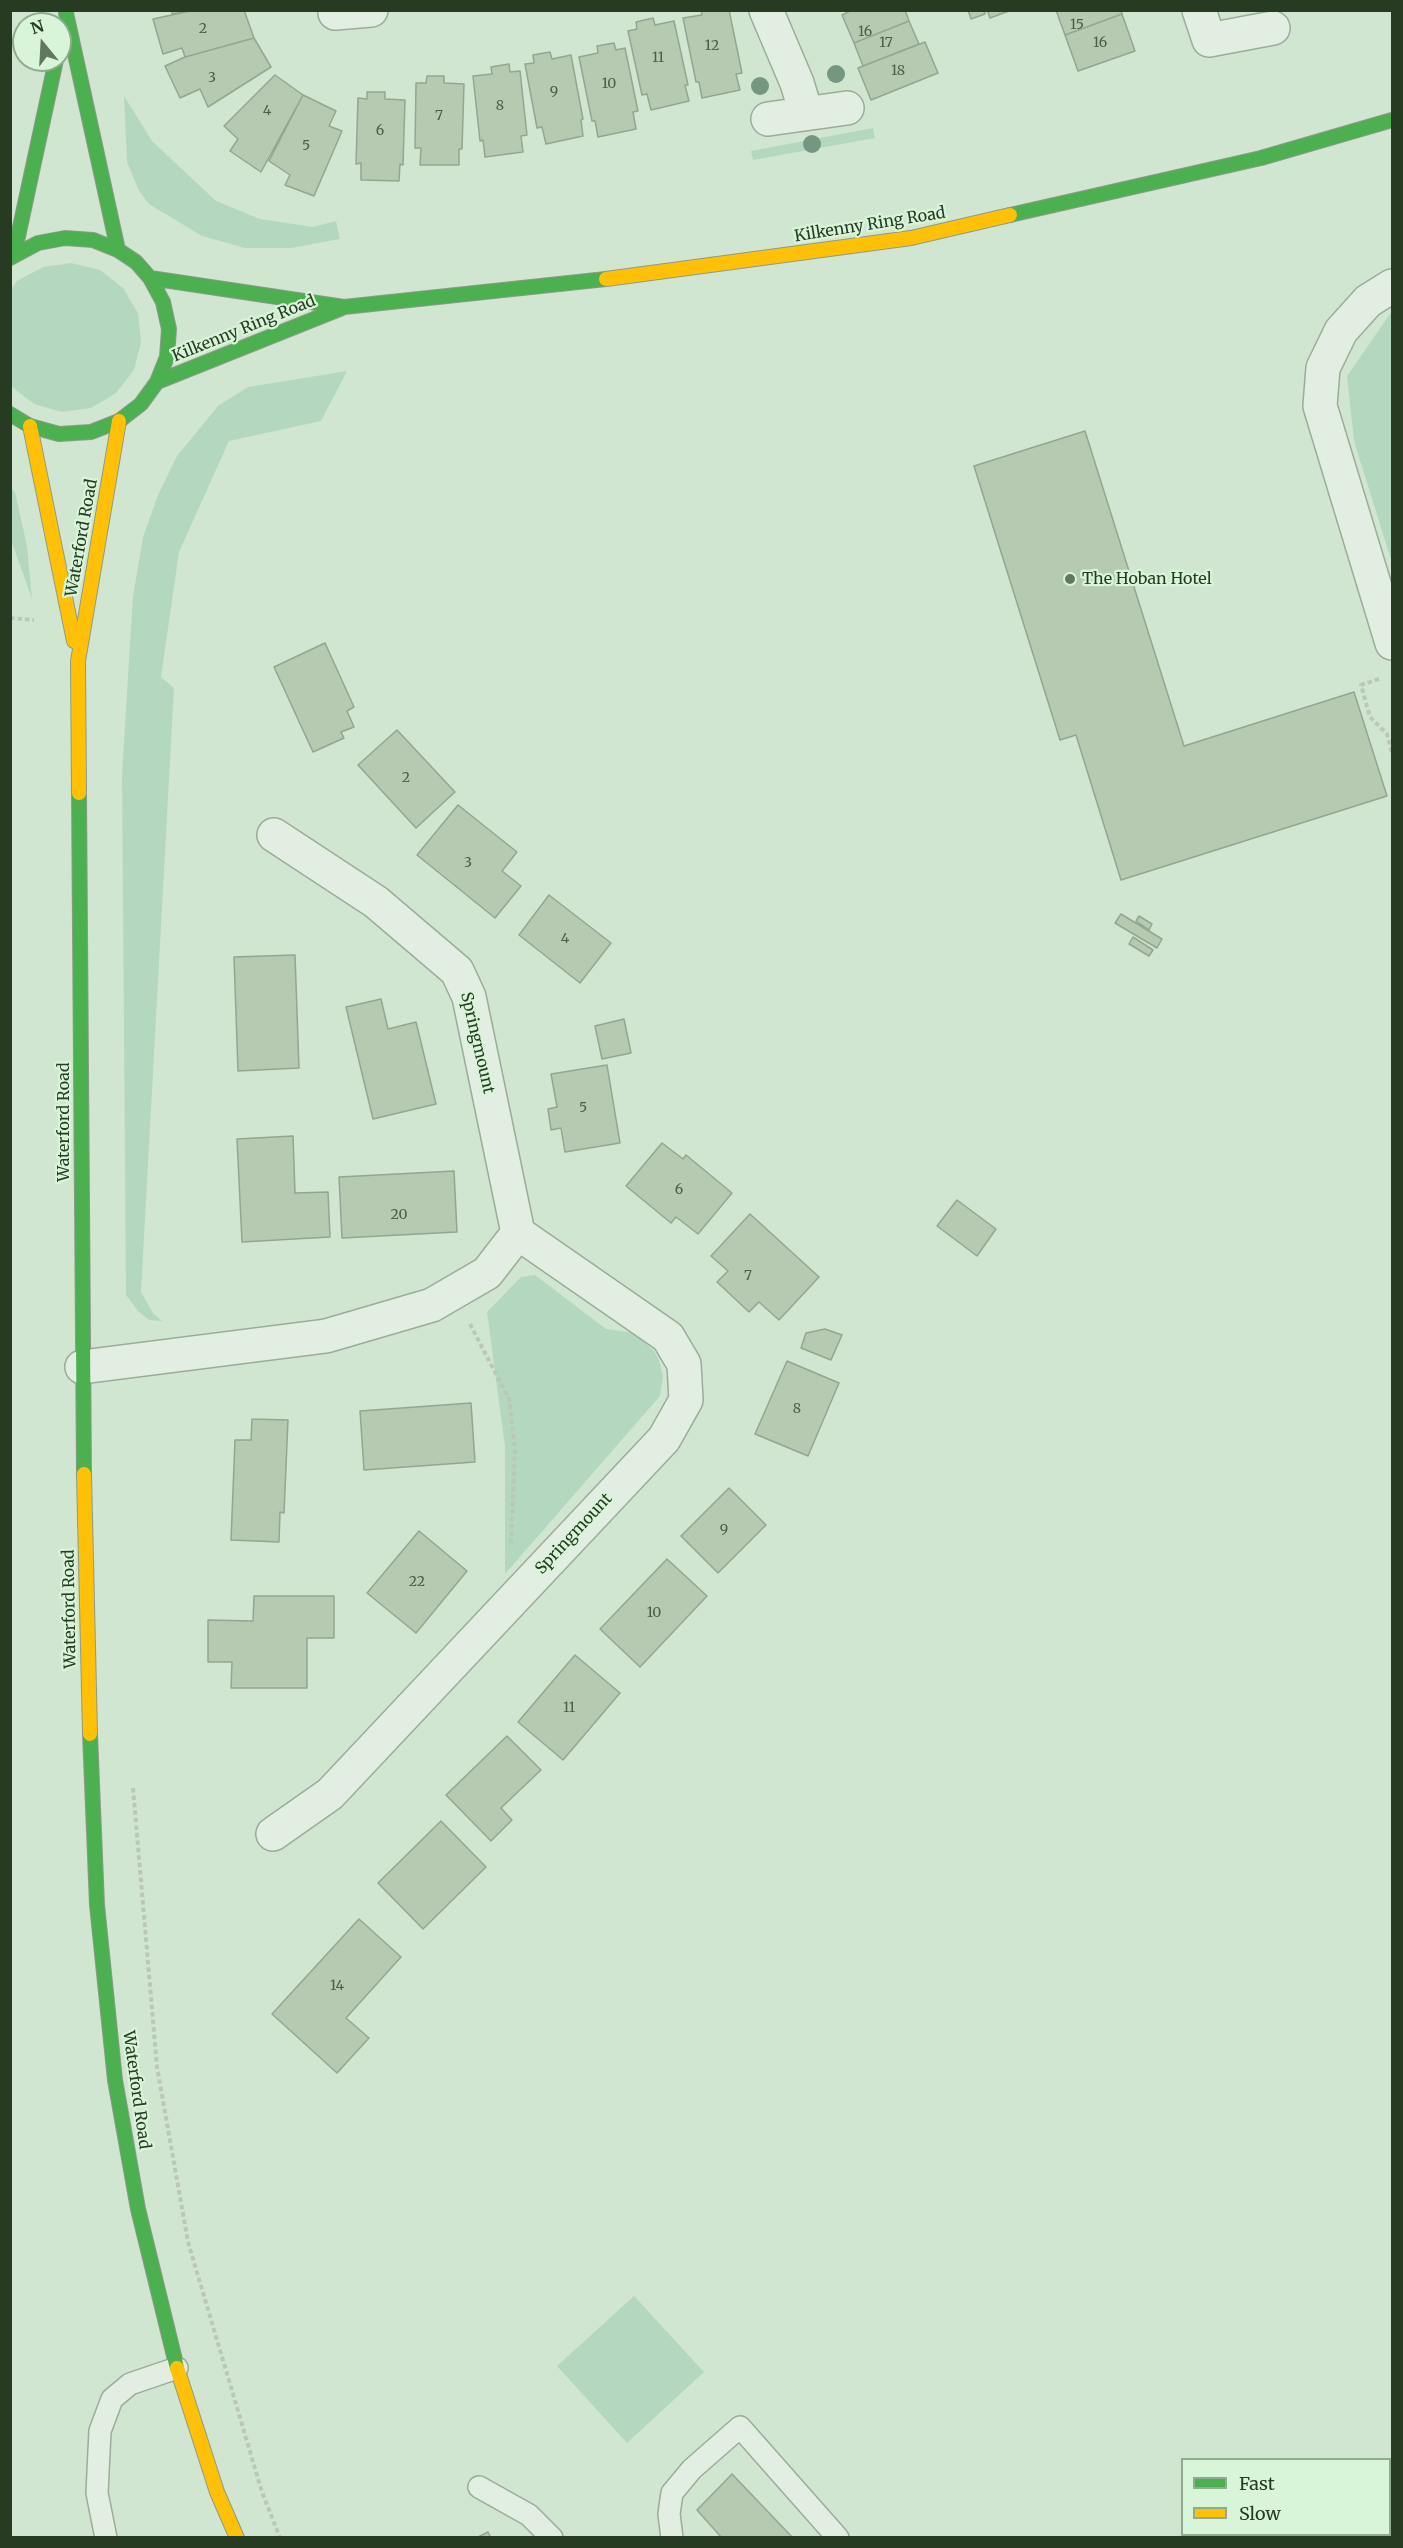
<!DOCTYPE html>
<style>
body{margin:0}
#map{position:relative;width:1403px;height:2548px;overflow:hidden;background:#d1e6d1;font-family:Merriweather,serif}
canvas{display:block}
.frame{position:absolute;inset:0;border:12px solid #263b21;pointer-events:none}
.legend{position:absolute;left:1181px;top:2458px;width:210px;height:78px;box-sizing:border-box;background:#d8f5d9;border:2px solid #91ab8f;margin:0;padding:8px 10px;list-style:none;font-size:18px;color:#263b21}
.legend li{display:flex;align-items:center;gap:12px;height:30px}
.legend b{width:30px;border:2px solid #91ab8f}
.north{position:absolute;left:12px;top:12px;width:60px;height:60px;box-sizing:border-box;background:#d8f5d9;border:2px solid #91ab8f;border-radius:50%;rotate:342deg;font-size:16px;font-weight:700;line-height:24px;text-align:center;color:#263b21}
.north::after{content:'';display:block;margin:auto;width:21px;height:27px;background:#62775f;clip-path:polygon(50% 0,100% 100%,50% 72%,0 100%)}
</style>
<div id="map">
<canvas width="1403" height="2548"></canvas>
<div class="frame"></div>
<ul class="legend">
<li><b style="height:8px;background:#4caf50"></b>Fast</li>
<li><b style="height:8px;background:#ffc107"></b>Slow</li>
</ul>
<div class="north">N</div>
</div>
<script>
const g = document.querySelector('canvas').getContext('2d');
g.lineJoin = 'round';
function paint(path, color) {
  g.fillStyle = color;
  g.fill(path, 'evenodd');
}
function toPath(rows) {
  const path = new Path2D();
  for (const r of rows) {
    path.moveTo(r[0], r[1]);
    for (let i = 2; i < r.length; i += 2) path.lineTo(r[i], r[i + 1]);
  }
  return path;
}
function strokePath(path, color, width, dash) {
  g.strokeStyle = color;
  g.lineWidth = width;
  g.lineCap = dash ? 'butt' : 'round';
  g.setLineDash(dash || []);
  g.stroke(path);
}
function label(font, color, halo, rows, align = 'center') {
  g.font = font + ' Merriweather,serif';
  g.lineWidth = 4.5;
  g.setLineDash([]);
  g.textBaseline = 'middle';
  g.strokeStyle = halo;
  g.fillStyle = color;
  for (const [text, x, y, turn = 0] of rows) {
    g.save();
    g.translate(x, y);
    g.rotate((+turn || 0) * Math.PI / 180);
    g.textAlign = isNaN(turn) ? turn : align;
    if (halo) g.strokeText(text, 0, 0);
    g.fillText(text, 0, 0);
    g.restore();
  }
}
paint(toPath([
 [124,96,152,141,216,201,260,219,313,227,336,221,340,239,291,248,245,248,202,236,149,204,139,191,127,162],
 [873,128,875,138,753,160,751,151],
 [71,263,100,270,123,288,138,313,141,342,134,370,116,393,91,408,62,412,34,404,11,386,11,290,17,281,43,267],
 [1392,313,1392,563,1354,441,1347,376,1390,314],
 [347,371,321,421,229,441,179,552,161,677,174,688,141,1292,153,1313,162,1321,149,1320,138,1311,126,1295,122,774,133,596,143,537,158,495,177,456,218,406,248,387],
 [11,488,15,492,27,546,32,599,11,540],
 [535,1275,606,1329,635,1333,654,1351,659,1360,663,1377,660,1396,505,1574,505,1447,487,1312,521,1277],
 [634,2296,704,2372,627,2443,557,2366]
]), '#b4d8bf');
const building = toPath([
 [172,10,195,10,172,14,172,10],
 [195,10,244,10,254,38,185,57,182,48,163,54,153,19,195,10],
 [701,10,729,10,742,73,736,74,740,90,702,98,699,82,696,82,683,18,702,15,701,10],
 [852,10,905,10,909,21,854,43,842,15,852,10],
 [968,10,984,10,985,14,971,19,968,10],
 [987,10,1009,10,1009,11,990,18,987,10],
 [1056,10,1121,10,1122,14,1065,35,1056,10],
 [1122,14,1135,51,1078,71,1065,35,1122,14],
 [653,18,655,25,674,21,688,85,685,85,689,101,651,110,647,94,642,95,628,31,637,29,636,22,653,18],
 [909,21,919,44,863,66,854,43,909,21],
 [254,38,271,67,208,107,200,89,180,98,165,66,185,57,254,38],
 [925,42,938,73,871,100,858,68,925,42],
 [614,43,616,50,625,48,638,111,633,112,636,129,598,137,595,121,592,121,579,57,598,53,597,46,614,43],
 [550,52,552,59,571,55,583,119,581,120,583,136,546,144,542,127,537,128,525,64,534,63,533,55,550,52],
 [509,64,510,72,520,71,527,135,521,136,523,152,485,157,483,140,480,141,473,76,492,74,491,67,509,64],
 [275,75,303,95,261,172,230,151,238,139,224,126,275,75],
 [427,76,444,76,444,83,464,84,462,149,459,149,459,165,420,165,421,148,415,148,416,83,426,83,427,76],
 [367,92,385,92,385,99,405,100,403,165,400,164,399,181,361,180,361,163,356,164,358,98,367,99,367,92],
 [303,95,336,111,329,126,342,131,314,196,285,185,290,175,269,161,303,95],
 [1085,431,1184,746,1354,692,1387,796,1121,880,1076,735,1060,740,974,466,1085,431],
 [325,643,354,707,347,711,354,727,341,732,344,738,313,752,274,667,325,643],
 [397,730,455,792,416,828,358,765,397,730],
 [458,805,517,852,502,871,521,886,495,918,417,855,458,805],
 [549,895,611,943,580,983,519,935,549,895],
 [1121,914,1162,939,1157,948,1115,923,1121,914],
 [1139,916,1152,924,1149,930,1136,921,1139,916],
 [1133,937,1153,950,1149,956,1129,944,1133,937],
 [295,955,299,1068,238,1071,234,957,295,955],
 [381,999,388,1029,416,1022,436,1104,373,1119,346,1007,381,999],
 [624,1019,631,1053,602,1059,595,1026,624,1019],
 [607,1065,620,1143,565,1152,561,1128,551,1130,548,1109,557,1107,551,1074,607,1065],
 [293,1136,295,1193,328,1192,330,1237,242,1242,237,1139,293,1136],
 [662,1143,683,1159,686,1155,732,1193,698,1234,676,1217,671,1223,626,1186,662,1143],
 [454,1171,457,1232,342,1238,339,1177,454,1171],
 [957,1200,996,1229,977,1256,937,1226,957,1200],
 [750,1214,819,1277,779,1320,759,1302,749,1312,717,1282,728,1271,711,1256,750,1214],
 [825,1329,842,1335,831,1360,801,1348,806,1333,825,1329],
 [787,1361,839,1383,808,1456,755,1434,787,1361],
 [471,1403,475,1462,364,1470,360,1411,471,1403],
 [252,1419,288,1420,284,1513,280,1512,279,1542,231,1540,235,1440,251,1440,252,1419],
 [729,1488,766,1525,718,1573,681,1536,729,1488],
 [419,1531,467,1571,416,1633,367,1593,419,1531],
 [667,1559,707,1596,640,1667,600,1629,667,1559],
 [254,1596,334,1596,334,1638,307,1638,307,1688,231,1688,232,1662,208,1662,208,1620,253,1621,254,1596],
 [575,1655,620,1693,563,1760,518,1722,575,1655],
 [507,1736,541,1770,501,1808,512,1820,491,1841,446,1795,507,1736],
 [441,1821,486,1867,423,1929,378,1883,441,1821],
 [359,1919,401,1957,346,2018,369,2038,337,2073,272,2014,359,1919],
 [732,2474,793,2538,722,2538,697,2510,732,2474],
 [488,2532,491,2538,476,2538,488,2532]
]);
paint(building, '#b6cab2');
strokePath(building, '#93a690', 1.5);
const lane = toPath([
 [479,2487,529,2515,552,2538],
 [106,2538,97,2493,100,2431,112,2399,130,2384,177,2368],
 [672,2538,669,2514,672,2493,692,2469,740,2427,838,2538]
]);
const street = toPath([
 [766,10,797,83,806,113],
 [1199,10,1209,40,1273,28],
 [335,13,371,10],
 [768,119,847,108],
 [1392,286,1368,301,1341,331,1323,368,1320,406,1392,643],
 [82,1367,326,1336,432,1305,487,1273,518,1233,469,997,457,971,376,902,274,835],
 [273,1834,330,1794,664,1439,686,1400,684,1364,668,1337,518,1233]
]);
const fast = toPath([
 [66,13,118,250],
 [1010,215,1261,158,1392,120],
 [14,255,56,60],
 [10,258,38,243,65,238,93,240,118,250,136,262,150,278,163,302,169,329,167,357,157,382,141,404,119,421,91,432,59,434,30,426,10,414],
 [150,278,344,307,606,279],
 [157,382,342,308],
 [79,793,84,1474],
 [90,1734,97,1905,115,2080,138,2209,177,2368]
]);
const slow = toPath([
 [606,279,911,238,1010,215],
 [30,426,74,641],
 [79,793,78,661,119,421],
 [84,1474,90,1734],
 [177,2368,217,2492,237,2538]
]);
strokePath(lane, '#9bac99', 24);
strokePath(street, '#9bac99', 36);
strokePath(fast, '#8b9b8a', 16);
strokePath(slow, '#8b9b8a', 16);
strokePath(toPath([
 [10,618,34,620],
 [1379,679,1361,685,1370,717,1387,734,1392,753],
 [470,1324,509,1399,515,1450,511,1547],
 [133,1788,157,2067,188,2242,262,2492,280,2538]
]), '#bac7b9', 4, [4.5, 3]);
strokePath(lane, '#e2eee2', 21);
strokePath(street, '#e2eee2', 33);
strokePath(fast, '#4caf50', 14);
strokePath(slow, '#ffc107', 14);
g.fillStyle = '#749782';
for (const [x, y] of [
 [836,74],
 [760,86],
 [812,144]
]) {
  g.beginPath();
  g.arc(x, y, 9, 0, 2 * Math.PI);
  g.fill();
}
for (const [x, y, r, color] of [
 [1070,579,6,"#62775f"]
]) {
  const dot = new Path2D();
  dot.arc(x, y, r, 0, 2 * Math.PI);
  g.fillStyle = color;
  g.fill(dot);
  strokePath(dot, '#d8f5d9', 2);
}
label('14px', '#4a5f45', null, [
 ["15",1077,25],
 ["2",203,29],
 ["16",865,32],
 ["17",886,43],
 ["16",1100,43],
 ["12",712,46],
 ["11",658,58],
 ["18",898,71],
 ["3",212,78],
 ["10",609,84],
 ["9",554,92],
 ["8",500,106],
 ["4",267,111],
 ["7",439,116],
 ["6",380,131],
 ["5",306,146],
 ["2",406,778],
 ["3",468,863],
 ["4",565,939],
 ["5",583,1108],
 ["6",679,1190],
 ["20",399,1215],
 ["7",748,1276],
 ["8",797,1409],
 ["9",724,1530],
 ["22",417,1582],
 ["10",654,1613],
 ["11",569,1708],
 ["14",337,1986]
]);
label('16px', '#263b21', '#d8f5d9', [
 ["Kilkenny Ring Road",870,225,-9],
 ["Kilkenny Ring Road",244,329,-22],
 ["Waterford Road",82,538,-80],
 ["Springmount",477,1043,77],
 ["Waterford Road",64,1122,-90],
 ["Springmount",574,1534,-47],
 ["Waterford Road",70,1609,-91],
 ["Waterford Road",136,2090,82]
]);
label('16px', '#263b21', '#d8f5d9', [
 ["The Hoban Hotel",1082,579]
], 'left');
</script>
